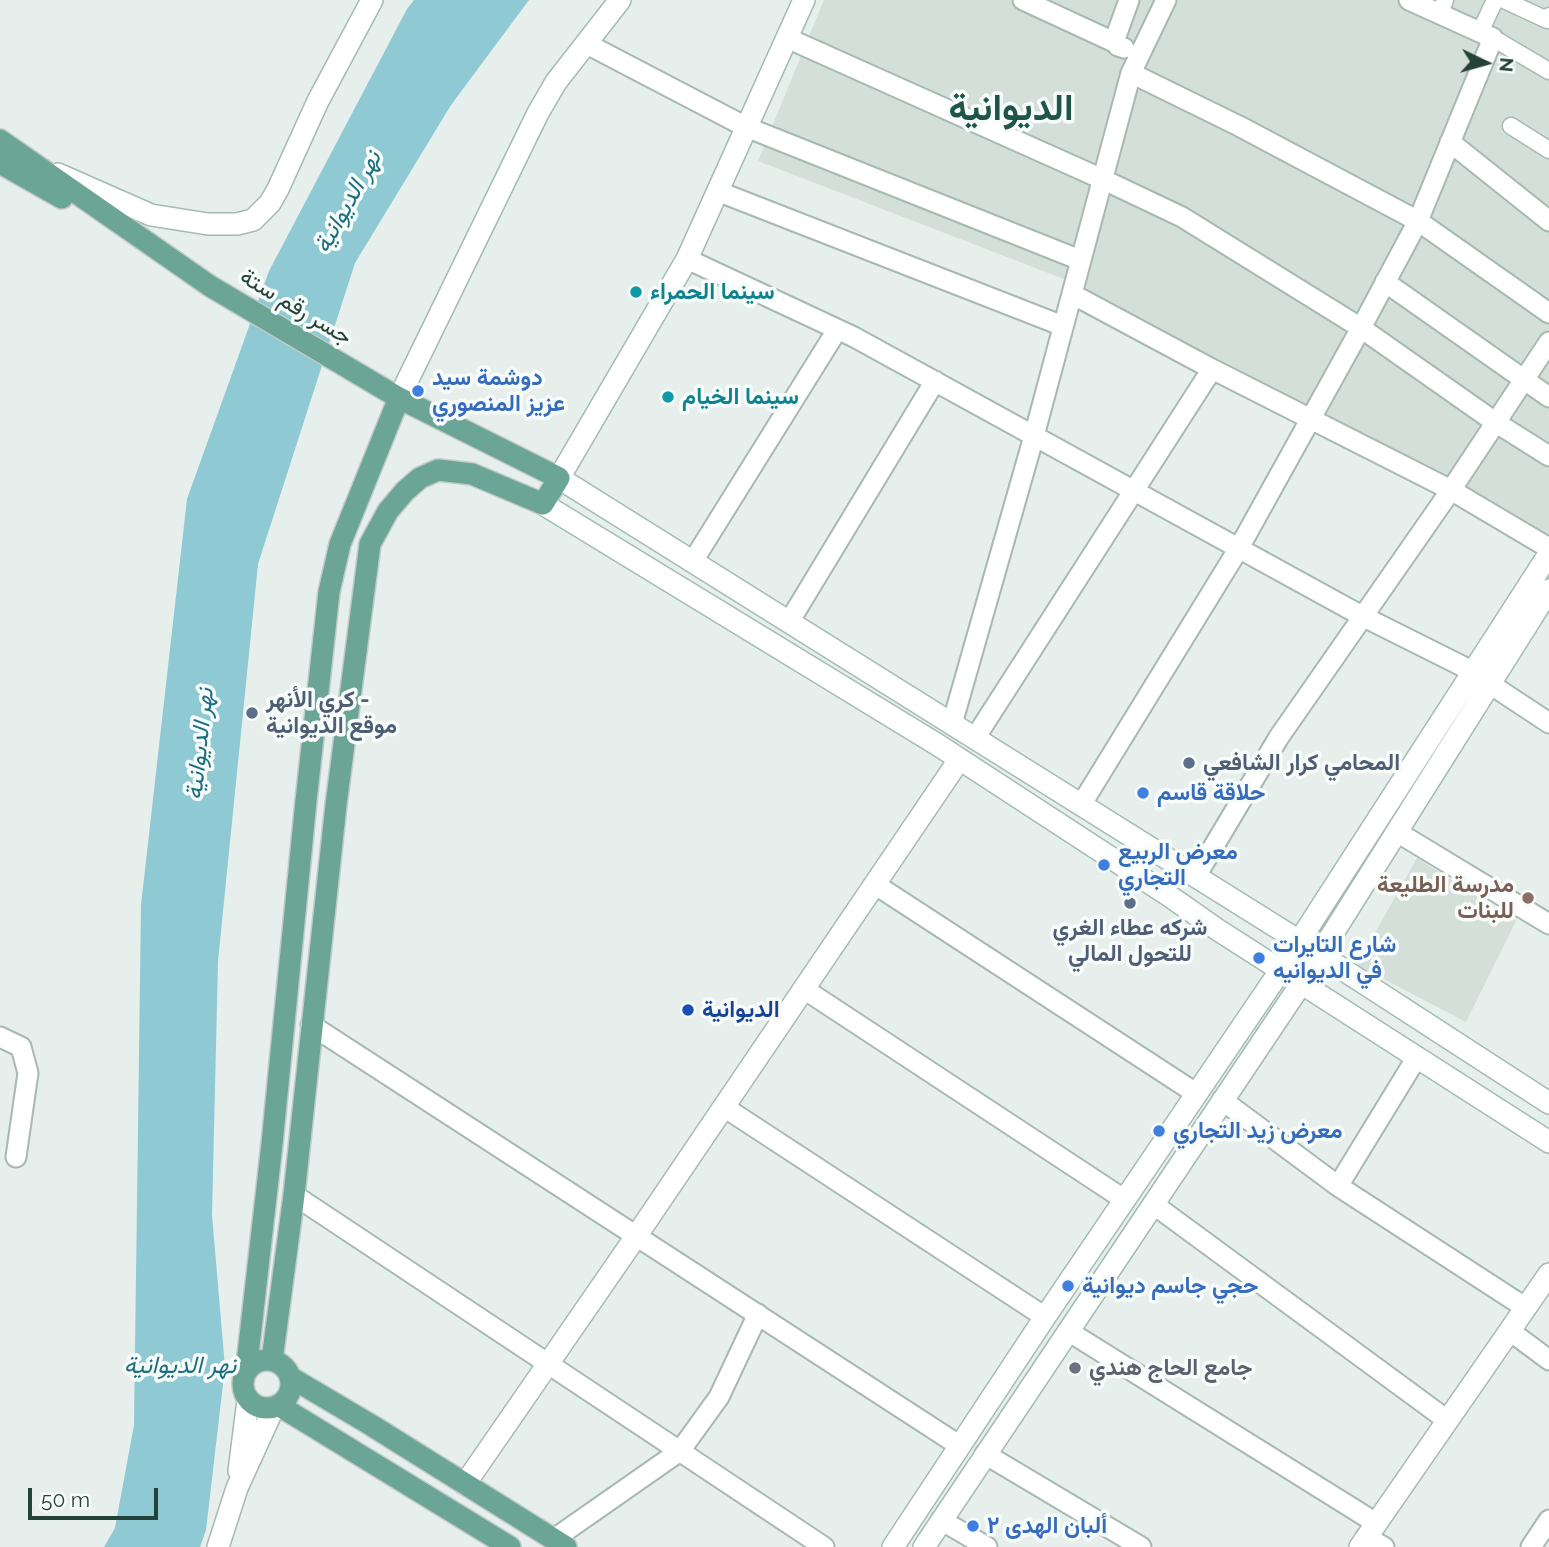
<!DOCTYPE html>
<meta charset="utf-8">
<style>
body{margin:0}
#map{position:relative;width:1549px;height:1547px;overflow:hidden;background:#e6efeb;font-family:Raleway,sans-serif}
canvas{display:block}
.north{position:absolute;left:1451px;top:28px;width:70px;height:70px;-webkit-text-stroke:5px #f7fbf9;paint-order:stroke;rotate:95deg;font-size:19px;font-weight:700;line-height:28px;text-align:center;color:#24423a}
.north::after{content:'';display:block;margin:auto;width:24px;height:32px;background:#24423a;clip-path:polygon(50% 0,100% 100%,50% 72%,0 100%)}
.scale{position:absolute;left:28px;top:1488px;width:130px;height:32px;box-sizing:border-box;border:4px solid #24423a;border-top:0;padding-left:9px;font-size:21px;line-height:24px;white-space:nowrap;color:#24423a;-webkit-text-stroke:5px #f7fbf9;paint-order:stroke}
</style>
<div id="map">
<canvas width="1549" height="1547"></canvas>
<div class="north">N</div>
<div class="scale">50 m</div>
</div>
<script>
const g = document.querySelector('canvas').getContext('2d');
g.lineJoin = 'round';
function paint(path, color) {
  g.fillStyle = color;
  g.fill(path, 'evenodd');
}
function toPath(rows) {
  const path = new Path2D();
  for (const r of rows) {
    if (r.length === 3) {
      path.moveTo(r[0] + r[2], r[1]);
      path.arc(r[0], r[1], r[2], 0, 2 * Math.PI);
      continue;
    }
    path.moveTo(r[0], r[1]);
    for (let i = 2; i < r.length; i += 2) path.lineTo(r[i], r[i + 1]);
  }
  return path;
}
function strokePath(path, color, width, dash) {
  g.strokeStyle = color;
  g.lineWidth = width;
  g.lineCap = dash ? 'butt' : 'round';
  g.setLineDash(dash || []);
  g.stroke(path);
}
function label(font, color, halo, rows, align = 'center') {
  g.font = font + ' Raleway,Vazirmatn,sans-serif';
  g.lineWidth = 7;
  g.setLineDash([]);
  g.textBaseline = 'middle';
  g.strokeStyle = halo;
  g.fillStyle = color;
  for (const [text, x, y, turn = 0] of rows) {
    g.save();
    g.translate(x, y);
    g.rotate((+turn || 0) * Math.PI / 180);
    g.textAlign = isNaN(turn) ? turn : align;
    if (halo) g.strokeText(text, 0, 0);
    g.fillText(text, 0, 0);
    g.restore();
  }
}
paint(toPath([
 [824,0,1549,0,1549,538,1082,286,758,161],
 [1417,858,1516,921,1466,1022,1357,965]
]), '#d4dfda');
paint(toPath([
 [414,0,529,0,451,105,355,263,258,564,218,961,212,1215,225,1367,206,1530,200,1547,104,1547,115,1528,134,1425,141,905,187,499,269,271,407,9]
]), '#8ec9d4');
const pedestrian = toPath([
 [1504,0,1547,20,1549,16],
 [1440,14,1445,0],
 [1480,32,1495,0],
 [1493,38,1549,71],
 [1511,126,1549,150]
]);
const minor = toPath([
 [1023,0,1116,43],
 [787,38,1102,179,1182,217,1361,328,1495,422,1549,456],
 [587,44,746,127,1080,260],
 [1124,48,1118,46,1115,39,1129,0],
 [1131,73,1239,126,1418,221,1549,313],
 [1450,142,1549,221],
 [717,191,1063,326],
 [687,259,854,337,1362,616,1474,672],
 [1385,282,1549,397],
 [1072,294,1212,369,1451,490,1549,548],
 [693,561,837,330],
 [789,622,935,381],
 [1490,684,1549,723],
 [952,724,1034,436,1131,73,1166,0],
 [975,738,1212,369],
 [1081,805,1239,548,1361,328,1418,221,1493,38,1409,0],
 [1397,832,1549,924],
 [1196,876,1279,737,1451,490,1549,342],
 [876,885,1197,1094],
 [804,989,1125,1200],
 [311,1025,960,1446],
 [0,1037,21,1047,28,1073,16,1157],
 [1222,1100,1338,1186,1526,1308],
 [724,1107,1045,1317],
 [1338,1186,1417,1057],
 [294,1195,824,1547],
 [1153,1204,1447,1420],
 [1068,1331,1376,1523],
 [1510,1331,1549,1360],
 [985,1454,1141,1547],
 [941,1520,987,1547],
 [1366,1537,1384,1547],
 [554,1539,680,1451,719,1397,758,1314],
 [1531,1547,1549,1520]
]);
const tertiary = toPath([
 [239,1471,248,1400],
 [465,1484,637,1235,959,760],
 [218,1547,237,1488,274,1407],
 [1360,1547,1549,1274]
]);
const secondary = toPath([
 [804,0,687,259,559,478,1299,941,1549,1103],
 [58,174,151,215,208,224,237,224,253,220,270,203,278,189,318,101,372,0],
 [399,398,538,113,556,82,620,0],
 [543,504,938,745,1168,895,1218,930,1549,1142],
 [893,1547,1045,1317,1280,971,1549,554],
 [924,1547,1301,984,1549,590]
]);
const primary = toPath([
 [0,140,210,286,399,398,559,478,543,504,472,474,438,470,420,478,405,491,388,511,370,544,336,805,294,1195,272,1360],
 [0,163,62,198],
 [267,1384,24],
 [246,1372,272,1144,306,801,329,592,340,544,399,398],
 [290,1377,371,1425,566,1547],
 [278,1405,510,1547]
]);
strokePath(pedestrian, '#a8b8b2', 19);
strokePath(minor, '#a8b8b2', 23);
strokePath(tertiary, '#a8b8b2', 24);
strokePath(secondary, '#a4bbb3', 24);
strokePath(primary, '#c2cac8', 24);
strokePath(pedestrian, '#fff', 16);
strokePath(minor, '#fff', 19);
strokePath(tertiary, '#fff', 21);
strokePath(secondary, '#fff', 21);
strokePath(primary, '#6aa596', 21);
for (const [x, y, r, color] of [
 [636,292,7,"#0f9aa8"],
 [418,391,7,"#3f7fe0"],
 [668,397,7,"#0f9aa8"],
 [252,713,7,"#5c6f8a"],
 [1189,763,7,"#5c6f8a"],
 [1143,793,7,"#3f7fe0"],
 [1104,865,7,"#3f7fe0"],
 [1528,898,7,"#8d6e63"],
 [1130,903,7,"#5c6f8a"],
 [1259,958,7,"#3f7fe0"],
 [688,1010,7,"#1a4fb4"],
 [1159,1131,7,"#3f7fe0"],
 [1068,1286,7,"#3f7fe0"],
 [1075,1368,7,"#6b7280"],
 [973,1526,7,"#3f7fe0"]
]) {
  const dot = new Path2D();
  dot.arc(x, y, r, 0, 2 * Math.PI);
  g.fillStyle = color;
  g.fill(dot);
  strokePath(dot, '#f7fbf9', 2.5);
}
label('bold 23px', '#0d838f', '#f7fbf9', [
 ["سينما الحمراء",650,292],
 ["سينما الخيام",682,397]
], 'left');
label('23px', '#24423a', '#f7fbf9', [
 ["جسر رقم ستة",296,307,31]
]);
label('bold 23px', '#366cbe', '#f7fbf9', [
 ["دوشمة سيد",432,378],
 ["عزيز المنصوري",432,404],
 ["حلاقة قاسم",1157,793],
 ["معرض الربيع",1118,852],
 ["التجاري",1118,878],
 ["شارع التايرات",1273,945],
 ["في الديوانيه",1273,971],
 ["معرض زيد التجاري",1173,1131],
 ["حجي جاسم ديوانية",1082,1286],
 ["ألبان الهدى ٢",987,1526]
], 'left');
label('bold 23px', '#4e5e75', '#f7fbf9', [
 ["كري الأنهر -",266,700],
 ["موقع الديوانية",266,726],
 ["المحامي كرار الشافعي",1203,763],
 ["شركه عطاء الغري",1130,928,"center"],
 ["للتحول المالي",1130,954,"center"]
], 'left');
label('bold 23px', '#785e54', '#f7fbf9', [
 ["مدرسة الطليعة",1514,885],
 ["للبنات",1514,911]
], 'right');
label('bold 23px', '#164399', '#f7fbf9', [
 ["الديوانية",702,1010]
], 'left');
label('bold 23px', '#5b616d', '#f7fbf9', [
 ["جامع الحاج هندي",1089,1368]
], 'left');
label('italic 24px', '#1c6f80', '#f7fbf9', [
 ["نهر الديوانية",348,202,-61],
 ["نهر الديوانية",200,744,-84],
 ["نهر الديوانية",180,1366]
]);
label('bold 37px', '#1f5548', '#f7fbf9', [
 ["الديوانية",1011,109]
]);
</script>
